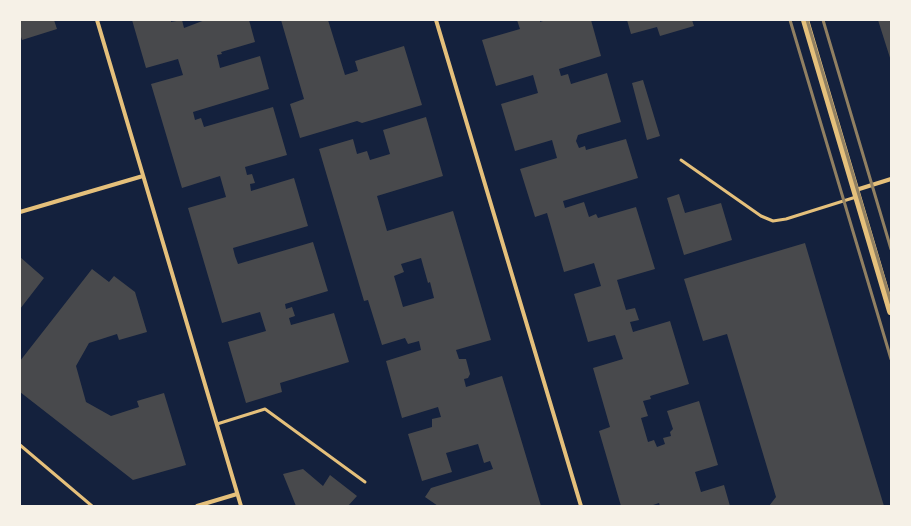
<!DOCTYPE html>
<style>
body{margin:0}
#map{position:relative;width:911px;height:526px;overflow:hidden;background:#14213d;font-family:Overpass,sans-serif}
canvas{display:block}
.frame{position:absolute;inset:0;border:21px solid #f6f1e7;pointer-events:none}
</style>
<div id="map">
<canvas width="911" height="526"></canvas>
<div class="frame"></div>
</div>
<script>
const g = document.querySelector('canvas').getContext('2d');
g.lineJoin = 'round';
function paint(path, color) {
  g.fillStyle = color;
  g.fill(path, 'evenodd');
}
function toPath(rows) {
  const path = new Path2D();
  for (const r of rows) {
    path.moveTo(r[0], r[1]);
    for (let i = 2; i < r.length; i += 2) path.lineTo(r[i], r[i + 1]);
  }
  return path;
}
function strokePath(path, color, width, dash) {
  g.strokeStyle = color;
  g.lineWidth = width;
  g.lineCap = dash ? 'butt' : 'round';
  g.setLineDash(dash || []);
  g.stroke(path);
}
paint(toPath([
 [20,20,54,20,57,29,22,40,20,34],
 [132,20,171,20,171,22,182,20,184,28,205,20,249,20,255,42,221,52,222,54,217,55,220,68,260,56,269,89,193,112,195,120,201,118,204,127,273,107,287,155,245,167,247,175,252,174,255,183,250,184,251,191,294,178,308,226,233,248,235,256,238,264,313,242,328,291,285,304,286,309,292,307,295,316,289,318,291,325,334,313,349,362,280,383,282,392,246,403,228,342,266,331,260,312,222,323,188,208,226,197,220,176,182,188,151,84,183,75,178,59,146,68],
 [281,20,328,20,345,75,358,71,355,61,404,46,422,105,362,123,357,121,300,138,290,104,304,99],
 [517,20,540,20,540,22,546,20,591,20,601,56,559,69,561,76,568,74,571,84,607,73,621,122,578,135,576,141,579,148,585,146,586,150,626,139,638,178,563,201,565,208,584,202,589,217,596,214,598,218,636,207,655,269,617,280,626,310,635,308,639,320,630,322,633,332,670,321,689,384,650,396,651,399,643,401,648,416,641,418,648,442,654,440,657,447,665,444,663,438,671,436,670,432,673,429,667,411,699,401,718,465,695,472,701,492,724,485,730,506,660,506,659,503,650,506,621,506,599,431,610,427,593,368,623,359,615,335,588,342,574,294,601,286,594,263,564,272,547,213,535,217,520,169,557,158,552,140,515,151,501,104,538,93,533,75,496,86,482,40,520,29],
 [627,20,692,20,694,26,660,36,657,27,631,34],
 [878,20,891,20,891,61],
 [643,80,660,136,647,140,632,83],
 [426,117,443,176,377,196,387,231,453,211,491,340,456,350,459,359,466,359,470,374,468,378,464,379,466,387,502,376,541,506,438,506,425,497,431,488,493,469,490,461,484,463,478,444,446,453,452,472,422,481,408,434,432,427,432,419,441,417,438,407,402,418,386,361,421,350,419,341,408,344,405,338,382,345,368,300,364,301,319,149,353,139,357,154,367,151,370,160,390,154,383,130],
 [421,258,428,283,430,282,434,298,403,307,394,276,404,272,401,264],
 [679,194,685,213,721,203,732,240,684,255,667,198],
 [805,243,842,368,884,506,769,506,776,497,727,334,703,341,684,279],
 [20,257,44,278,20,309],
 [92,269,109,282,114,276,135,292,147,332,119,340,117,334,89,343,76,366,86,402,111,416,139,407,137,401,164,393,186,465,133,480,20,392,20,361],
 [303,469,323,486,330,475,357,496,348,506,296,506,283,474]
]), '#48494c');
strokePath(toPath([
 [681,160,761,216,773,221,786,219,856,197],
 [217,424,265,409,365,482],
 [20,445,92,506]
]), '#e5c07b', 3);
strokePath(toPath([
 [97,20,241,506],
 [436,20,581,506],
 [856,190,891,179],
 [20,212,143,176],
 [197,506,237,494]
]), '#e5c07b', 4);
strokePath(toPath([
 [805,20,891,311]
]), '#e5c07b', 8);
strokePath(toPath([
 [790,20,891,359],
 [807,20,891,303],
 [823,20,891,249]
]), '#918062', 3);
</script>
